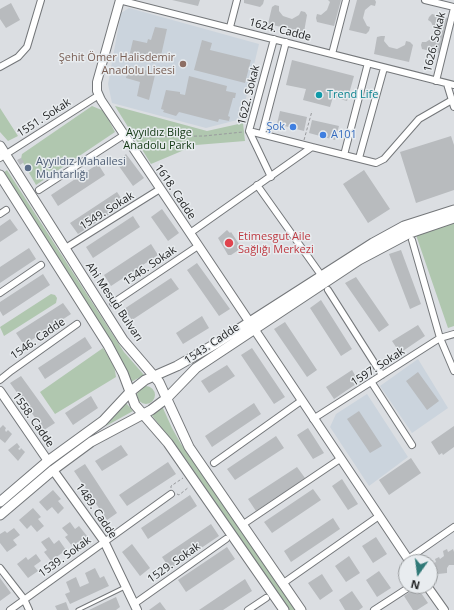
<!DOCTYPE html>
<meta charset="utf-8">
<style>
body{margin:0}
#map{position:relative;width:454px;height:610px;overflow:hidden;background:#dbdee2;font-family:"Open Sans",sans-serif}
canvas{display:block}
.north{position:absolute;left:398px;top:554px;width:40px;height:40px;box-sizing:border-box;background:#e8ecef;border:1px solid #979a9c;border-radius:50%;rotate:194deg;font-size:11px;font-weight:700;line-height:16px;text-align:center;color:#1d1e1f}
.north::after{content:'';display:block;margin:auto;width:14px;height:18px;background:#307977;clip-path:polygon(50% 0,100% 100%,50% 72%,0 100%)}
</style>
<div id="map">
<canvas width="454" height="610"></canvas>
<div class="north">N</div>
</div>
<script>
const g = document.querySelector('canvas').getContext('2d');
g.lineJoin = 'round';
function paint(path, color) {
  g.fillStyle = color;
  g.fill(path, 'evenodd');
}
function toPath(rows) {
  const path = new Path2D();
  for (const r of rows) {
    if (r.length === 3) {
      path.moveTo(r[0] + r[2], r[1]);
      path.arc(r[0], r[1], r[2], 0, 2 * Math.PI);
      continue;
    }
    path.moveTo(r[0], r[1]);
    for (let i = 2; i < r.length; i += 2) path.lineTo(r[i], r[i + 1]);
  }
  return path;
}
function strokePath(path, color, width, dash) {
  g.strokeStyle = color;
  g.lineWidth = width;
  g.lineCap = dash ? 'butt' : 'round';
  g.setLineDash(dash || []);
  g.stroke(path);
}
function label(font, color, halo, rows, align = 'center') {
  g.font = font + ' "Open Sans",sans-serif';
  g.lineWidth = 3;
  g.setLineDash([]);
  g.textBaseline = 'middle';
  g.strokeStyle = halo;
  g.fillStyle = color;
  for (const [text, x, y, turn = 0] of rows) {
    g.save();
    g.translate(x, y);
    g.rotate((+turn || 0) * Math.PI / 180);
    g.textAlign = isNaN(turn) ? turn : align;
    if (halo) g.strokeText(text, 0, 0);
    g.fillText(text, 0, 0);
    g.restore();
  }
}
paint(toPath([
 [129,8,259,44,241,119,206,128,112,103,108,84,121,13],
 [418,359,448,408,412,433,380,386],
 [367,394,408,457,369,486,330,427,336,414]
]), '#cbd4dd');
paint(toPath([
 [92,106,104,111,115,132,36,185,21,159,22,154],
 [115,106,207,131,243,123,245,141,196,145,151,164],
 [0,108,18,136,8,141,0,132],
 [7,170,124,352,144,375,131,382,115,348,3,173],
 [454,223,454,326,448,328,416,235],
 [51,294,55,295,57,298,56,303,4,336,0,327],
 [103,348,114,365,116,377,55,414,40,392],
 [146,395,9],
 [126,403,133,411,106,426],
 [162,406,172,428,181,444,296,610,289,610,185,458,150,413]
]), '#b0c7af');
paint(toPath([
 [172,0,200,0,198,6],
 [244,0,264,0,263,4,260,7,244,3],
 [328,0,341,0,334,26,317,22,316,18,317,14,321,15,327,10,330,2],
 [357,0,375,0,376,2,375,6,371,5,365,10,363,18,367,26,370,27,369,31,366,34,349,30],
 [11,3,20,20,6,28,0,19,0,9],
 [275,5,279,6,279,11,283,16,292,19,299,15,301,11,305,12,307,15,304,32,268,24,272,7],
 [432,14,448,18,439,53,422,49,421,45,422,42,426,42,432,38,435,30,431,22,428,20,429,17],
 [155,27,167,29,160,60,156,60,155,63,129,57,133,40,147,43,148,39,151,40],
 [381,36,385,36,384,41,389,47,397,49,405,45,406,41,410,42,413,45,409,62,374,54,377,37],
 [202,40,212,43,210,50,251,60,245,83,194,70],
 [292,60,354,76,347,101,333,97,330,107,303,100,306,89,286,85],
 [129,66,149,71,149,74,155,75,149,100,137,96,140,82,126,78],
 [189,76,227,86,226,91,236,93,235,98,233,98,228,116,230,117,229,121,219,119,218,122,179,112,176,116,163,112,164,110,161,109,166,90,180,92,180,94,185,95],
 [280,111,307,117,304,131,277,124],
 [312,120,339,126,335,140,309,133],
 [451,136,454,145,454,190,416,203,400,152],
 [126,154,144,178,133,186,116,162],
 [21,158,24,162,20,165,17,160],
 [28,164,32,170,28,172,24,166],
 [98,164,105,175,58,206,51,195],
 [364,170,390,209,368,223,343,184],
 [117,192,125,204,78,234,70,223],
 [162,209,179,233,168,241,151,217],
 [133,216,140,227,93,258,86,247],
 [10,219,18,230,0,242,0,226],
 [227,230,230,233,231,232,239,244,237,246,240,249,231,255,228,255,218,238],
 [151,244,158,255,111,286,104,275],
 [29,248,36,259,0,283,0,267],
 [401,250,421,304,410,309,389,254],
 [197,263,230,309,219,316,187,270],
 [43,274,50,285,3,316,0,311,0,302],
 [356,277,389,325,379,332,345,283],
 [171,278,179,289,132,320,124,309],
 [321,300,352,349,341,356,310,308],
 [63,303,71,314,24,345,16,333],
 [202,316,209,328,183,344,176,333],
 [285,322,317,370,307,377,274,329],
 [418,325,425,336,400,353,392,341],
 [85,337,92,348,45,379,38,368],
 [252,348,285,397,274,404,241,355],
 [227,365,235,376,209,393,201,381],
 [352,370,359,382,334,399,326,387],
 [418,372,439,401,427,410,406,381],
 [21,376,55,423,44,430,10,383],
 [91,396,98,408,73,425,65,413],
 [254,403,261,414,212,447,205,436],
 [359,411,382,446,370,453,347,419],
 [3,425,6,428,5,430,6,432,8,430,12,434,5,443,0,439,0,428],
 [454,426,454,447,443,455,442,453,439,455,431,442],
 [308,428,324,453,313,459,297,435],
 [276,436,284,448,235,480,227,469],
 [17,443,20,447,18,449,20,450,21,448,25,452,18,461,8,450],
 [121,445,128,455,102,471,95,461],
 [411,458,421,473,389,495,379,480],
 [168,462,176,474,127,506,119,495],
 [85,464,117,513,107,520,74,471],
 [297,467,305,478,256,511,248,499],
 [342,479,358,504,348,510,332,486],
 [313,489,321,500,272,533,264,522],
 [53,490,61,499,58,501,64,508,58,514,52,507,47,511,39,502],
 [190,495,197,506,148,539,141,528],
 [33,508,41,517,38,519,44,526,37,532,31,525,27,529,19,520],
 [333,518,340,529,291,562,284,551],
 [70,522,75,529,79,526,87,536,72,546,65,537,68,535,62,528],
 [211,524,219,536,170,569,162,557],
 [14,528,20,535,13,540,17,545,7,552,0,543,0,534,5,531,7,533],
 [49,537,54,544,59,540,66,550,51,561,44,552,47,550,41,542],
 [376,537,387,554,373,563,362,546],
 [132,544,150,568,140,576,122,552],
 [227,547,235,559,186,592,178,580],
 [447,549,448,552,453,549,454,552,454,565,449,565,447,568,447,573,438,574,432,564,436,562,435,559,439,557,440,559,444,556,443,551],
 [36,554,41,561,34,566,38,571,28,578,17,564,26,557,28,560],
 [349,556,360,573,346,582,335,566],
 [95,568,100,578,104,576,109,586,70,604,65,594,70,592,66,582,76,577,80,587,89,583,85,573],
 [379,571,391,588,377,597,366,580],
 [322,574,333,591,320,600,308,583],
 [0,578,11,593,0,601],
 [245,579,252,591,223,610,199,610],
 [417,587,428,603,417,610,413,610,404,596],
 [352,591,363,607,359,610,345,610,339,600],
 [116,597,120,607,116,610,89,610],
 [66,602,69,610,57,610,55,606],
 [160,602,166,610,149,610]
]), '#b8bbbe');
const service = toPath([
 [78,610,125,587]
]);
const minor = toPath([
 [119,0,454,85],
 [425,0,454,7],
 [230,27,237,0],
 [332,54,346,0],
 [0,67,18,57,27,47,41,0],
 [436,81,454,8],
 [447,84,454,107],
 [249,131,312,147],
 [262,134,286,42],
 [344,155,368,63],
 [0,158,99,95],
 [359,158,384,68],
 [271,177,249,131,274,39],
 [257,185,321,275],
 [39,190,124,135],
 [0,214,6,210],
 [190,233,312,147,376,163,384,159,419,119,452,100],
 [412,240,440,338,454,371],
 [64,249,160,189],
 [328,290,382,375],
 [0,293,41,265],
 [113,303,198,246],
 [0,380,11,371,77,324],
 [372,383,412,445],
 [313,419,440,338,454,334],
 [214,463,301,401],
 [242,525,340,459],
 [408,559,454,527],
 [0,568,24,599,29,610],
 [282,584,379,516],
 [134,604,226,539],
 [10,610,171,494],
 [248,610,266,598],
 [374,610,411,586]
]);
const tertiary = toPath([
 [120,0,97,82,97,91,101,100,410,562],
 [0,391,48,461],
 [53,470,104,541,137,610],
 [427,586,444,610]
]);
const secondary = toPath([
 [0,146,123,340,159,382,189,447,301,610],
 [0,175,108,345,123,373,135,405,168,443,284,610],
 [0,502,48,461,103,421,130,392,145,380,177,366,217,343,373,243,404,226,454,210],
 [0,515,53,470,91,442,151,410,167,398,196,368,359,260,410,233,454,218]
]);
strokePath(service, '#74777a', 5);
strokePath(minor, '#74777a', 8);
strokePath(tertiary, '#74777a', 10);
strokePath(secondary, '#74777a', 11);
strokePath(toPath([
 [134,137,204,136,243,132],
 [304,140,312,111],
 [171,488,171,486,183,478],
 [177,494,179,495,189,487]
]), '#989a9d', 1, [3, 2]);
strokePath(service, '#fff', 3);
strokePath(minor, '#fff', 6);
strokePath(tertiary, '#fff', 8);
strokePath(secondary, '#fff', 9);
for (const [x, y, r, color] of [
 [183,64,4,"#8d6e63"],
 [319,95,4,"#0f9aa8"],
 [293,127,4,"#3f7fe0"],
 [323,135,4,"#3f7fe0"],
 [28,168,4,"#5c6f8a"],
 [229,243,5,"#e0444e"]
]) {
  const dot = new Path2D();
  dot.arc(x, y, r, 0, 2 * Math.PI);
  g.fillStyle = color;
  g.fill(dot);
  strokePath(dot, '#e8ecef', 1.5);
}
label('11px', '#1d1e1f', '#e8ecef', [
 ["1624. Cadde",280,30,14],
 ["1626. Sokak",435,42,-76],
 ["1622. Sokak",249,95,-76],
 ["1551. Sokak",44,118,-33],
 ["1618. Cadde",175,192,56],
 ["1549. Sokak",107,211,-32],
 ["1546. Sokak",150,266,-34],
 ["Ahi Mesud Bulvarı",114,302,56],
 ["1546. Cadde",38,339,-35],
 ["1543. Cadde",212,344,-34],
 ["1597. Sokak",378,367,-33],
 ["1558. Cadde",33,420,55],
 ["1489. Cadde",96,511,56],
 ["1539. Sokak",65,557,-36],
 ["1529. Sokak",174,563,-35]
]);
label('11px', '#785e54', '#e8ecef', [
 ["Şehit Ömer Halisdemir",175,58],
 ["Anadolu Lisesi",175,71]
], 'right');
label('11px', '#0d838f', '#e8ecef', [
 ["Trend Life",327,95]
], 'left');
label('11px', '#366cbe', '#e8ecef', [
 ["Şok",285,127],
 ["A101",331,135,"left"]
], 'right');
label('11px', '#103611', '#e8ecef', [
 ["Ayyıldız Bilge",159,133],
 ["Anadolu Parkı",159,146]
]);
label('11px', '#4e5e75', '#e8ecef', [
 ["Ayyıldız Mahallesi",36,162],
 ["Muhtarlığı",36,175]
], 'left');
label('11px', '#be3a42', '#e8ecef', [
 ["Etimesgut Aile",238,237],
 ["Sağlığı Merkezi",238,250]
], 'left');
</script>
